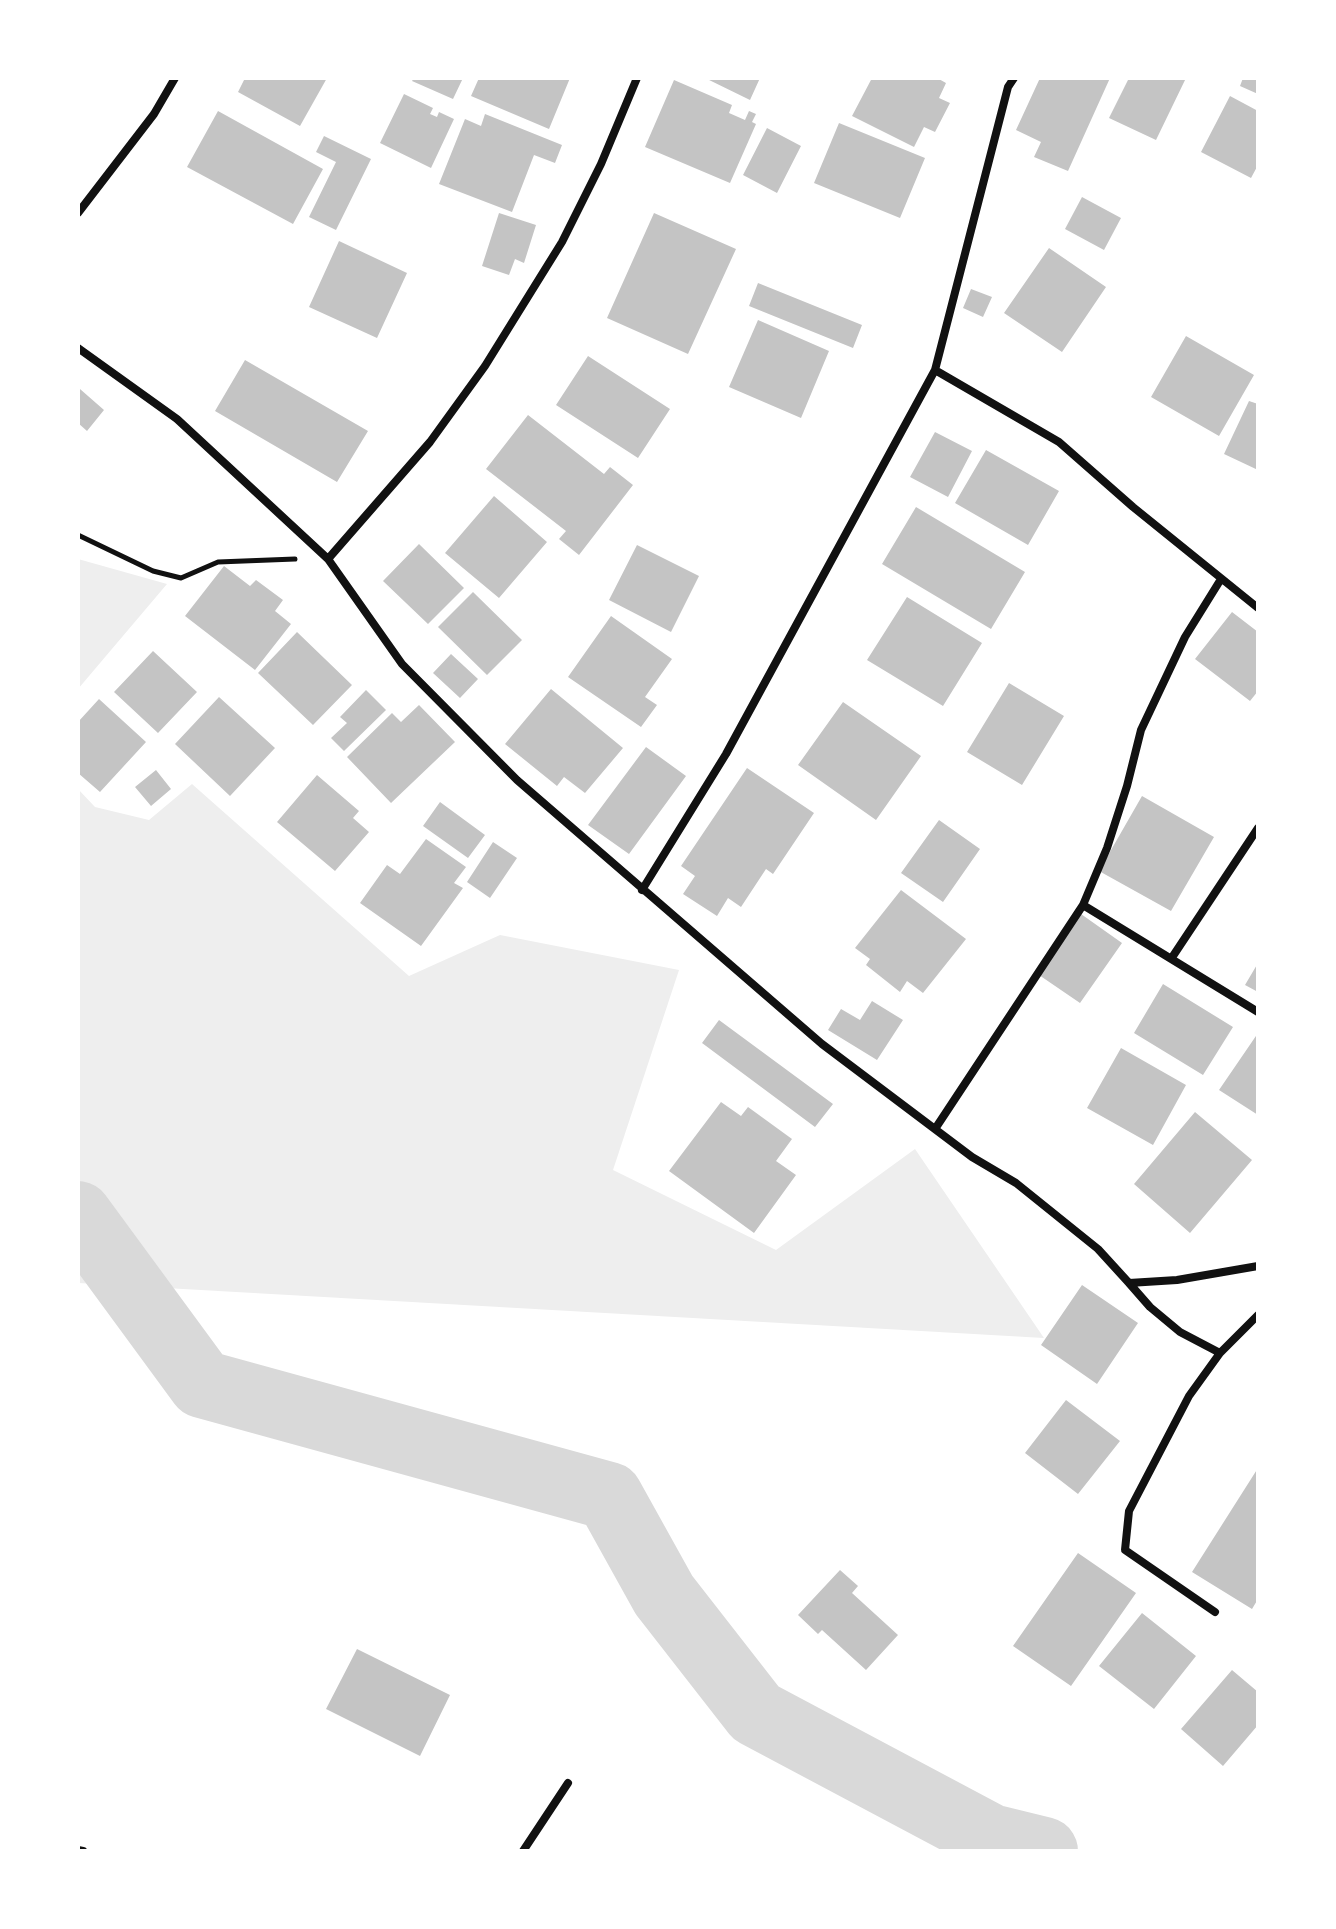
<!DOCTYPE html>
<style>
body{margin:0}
#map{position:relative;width:1336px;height:1929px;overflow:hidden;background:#fff;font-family:Jost,sans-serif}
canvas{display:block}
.frame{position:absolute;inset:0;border:80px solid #fff;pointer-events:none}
</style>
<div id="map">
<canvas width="1336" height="1929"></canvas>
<div class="frame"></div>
</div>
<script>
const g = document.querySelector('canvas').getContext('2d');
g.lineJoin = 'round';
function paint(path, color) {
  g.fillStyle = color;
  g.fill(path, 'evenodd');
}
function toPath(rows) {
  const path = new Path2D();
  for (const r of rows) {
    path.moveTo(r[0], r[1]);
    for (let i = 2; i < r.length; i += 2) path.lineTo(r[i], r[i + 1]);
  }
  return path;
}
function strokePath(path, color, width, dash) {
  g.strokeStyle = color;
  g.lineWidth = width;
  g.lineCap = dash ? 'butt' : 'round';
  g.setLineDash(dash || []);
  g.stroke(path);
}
paint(toPath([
 [78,559,167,584,78,689],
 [192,784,409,976,500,935,679,970,613,1170,776,1250,915,1149,1044,1338,78,1283,78,789,95,807,149,820]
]), '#eee');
strokePath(toPath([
 [78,1215,202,1384,609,1496,664,1595,756,1713,991,1838,1044,1851]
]), '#d9d9d9', 68);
paint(toPath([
 [245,78,327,78,300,126,238,92],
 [414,78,463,78,453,99,412,81],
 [479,78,570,78,549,129,471,96],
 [705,78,760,78,750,100],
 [872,78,937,78,946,83,939,98,950,103,935,132,924,127,914,147,852,116],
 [1040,78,1110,78,1068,171,1034,157,1041,142,1016,130],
 [1129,78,1186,78,1156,140,1109,118],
 [1243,78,1258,78,1258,94,1240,86],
 [674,80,732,105,729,113,745,120,749,111,756,114,752,122,756,124,730,183,645,147],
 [404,94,433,108,430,114,437,117,439,112,454,119,431,168,380,143],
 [1230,96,1258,111,1258,165,1251,178,1201,152],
 [218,111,323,169,293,224,187,167],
 [485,114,562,145,555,163,534,155,512,212,439,184,465,119,481,126],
 [839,123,925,158,900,218,814,183],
 [767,128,801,146,777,193,743,175],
 [324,136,371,159,336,230,309,217,336,162,316,152],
 [1082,197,1121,218,1104,250,1065,229],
 [499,213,536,225,524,263,515,259,509,275,482,266],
 [654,213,736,249,688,354,607,318],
 [339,241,407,273,377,338,309,307],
 [1049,248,1106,287,1062,352,1004,313],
 [758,283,862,325,853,348,749,306],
 [971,289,992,297,983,317,963,308],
 [758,320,829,351,801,418,729,387],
 [1186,336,1254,375,1219,436,1151,397],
 [588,356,670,409,638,458,556,405],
 [245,360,368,431,337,482,215,411],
 [80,389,104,410,87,431,78,423,78,392],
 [1249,401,1258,404,1258,470,1224,454],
 [528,415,604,474,610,467,633,485,579,555,559,539,566,531,486,469],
 [935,432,972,451,948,497,910,477],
 [986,450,1059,491,1028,545,955,503],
 [494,496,547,542,499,598,445,553],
 [916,507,1025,572,991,629,882,564],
 [419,544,464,588,428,624,383,581],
 [637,545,699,576,671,632,609,600],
 [224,566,250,586,256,580,283,600,275,611,291,624,255,670,185,616],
 [473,592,522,640,487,675,438,627],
 [907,597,982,643,943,706,867,660],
 [1232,612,1258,632,1258,691,1250,701,1195,659],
 [611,616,672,659,645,697,657,705,641,727,568,677],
 [297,632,352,685,313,725,258,673],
 [153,651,197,692,158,733,114,692],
 [451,654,478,679,460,698,433,673],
 [1009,683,1064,716,1022,785,967,752],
 [551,689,623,748,585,793,564,777,557,786,505,744],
 [366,690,386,710,344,751,331,738,347,723,340,717],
 [219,697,275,748,230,796,175,744],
 [99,699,146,742,100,792,78,773,78,722],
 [843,702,921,756,876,820,798,765],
 [419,705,455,742,391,803,347,757,392,713,401,722],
 [646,747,686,776,629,854,588,825],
 [747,768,814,813,773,874,766,869,741,907,728,898,717,916,683,894,695,876,681,866],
 [156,770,171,789,151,806,135,787],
 [317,775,359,811,353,818,369,832,335,871,277,822],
 [1142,796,1214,837,1171,911,1099,871],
 [440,802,485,835,468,858,423,826],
 [939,820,980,849,943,902,901,873],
 [426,839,466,867,454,883,463,888,421,946,360,903,387,865,400,874],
 [493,842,517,858,490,898,467,882],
 [901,890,966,939,923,993,907,981,900,992,866,965,870,959,855,948],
 [1081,914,1122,943,1080,1003,1039,975],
 [1258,963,1258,992,1245,985],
 [1163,984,1233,1027,1203,1075,1134,1033],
 [872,1001,903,1020,877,1060,828,1030,841,1009,860,1020],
 [719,1020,833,1104,815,1127,702,1043],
 [1258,1033,1258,1115,1219,1090],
 [1121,1048,1186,1085,1153,1145,1087,1108],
 [721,1102,741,1116,748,1107,792,1139,776,1161,796,1175,754,1233,669,1171],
 [1195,1112,1252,1160,1190,1233,1134,1184],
 [1082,1285,1138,1323,1097,1384,1041,1345],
 [1066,1400,1120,1441,1078,1494,1025,1453],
 [1258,1468,1258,1599,1252,1609,1192,1572],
 [1078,1553,1136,1593,1071,1686,1013,1646],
 [840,1570,858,1586,852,1593,898,1635,866,1670,822,1630,818,1634,798,1615],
 [1142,1613,1196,1656,1154,1709,1099,1666],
 [357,1649,450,1695,420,1756,326,1709],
 [1232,1670,1258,1692,1258,1725,1223,1766,1181,1729]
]), '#c4c4c4');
strokePath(toPath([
 [78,535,153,571,181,578,218,562,295,559]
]), '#111', 5);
strokePath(toPath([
 [78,213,154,114,175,78],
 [78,348,177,419,328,559,402,664,517,780,822,1044,972,1157,1016,1183,1098,1249,1129,1283,1177,1280,1258,1266],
 [935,370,1059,442,1133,507,1258,608],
 [328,559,430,442,485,366,562,242,601,164,637,78],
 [642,890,726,754,935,370,1008,87,1014,78],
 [1083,905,1258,1012],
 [1171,959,1258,828],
 [935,1129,1083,905,1107,848,1127,786,1141,730,1185,637,1221,579],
 [1129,1283,1150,1307,1180,1332,1220,1353],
 [1215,1612,1125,1550,1129,1511,1189,1396,1220,1353,1258,1315],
 [78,1850,83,1851],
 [523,1851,568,1783]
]), '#111', 8);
</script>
